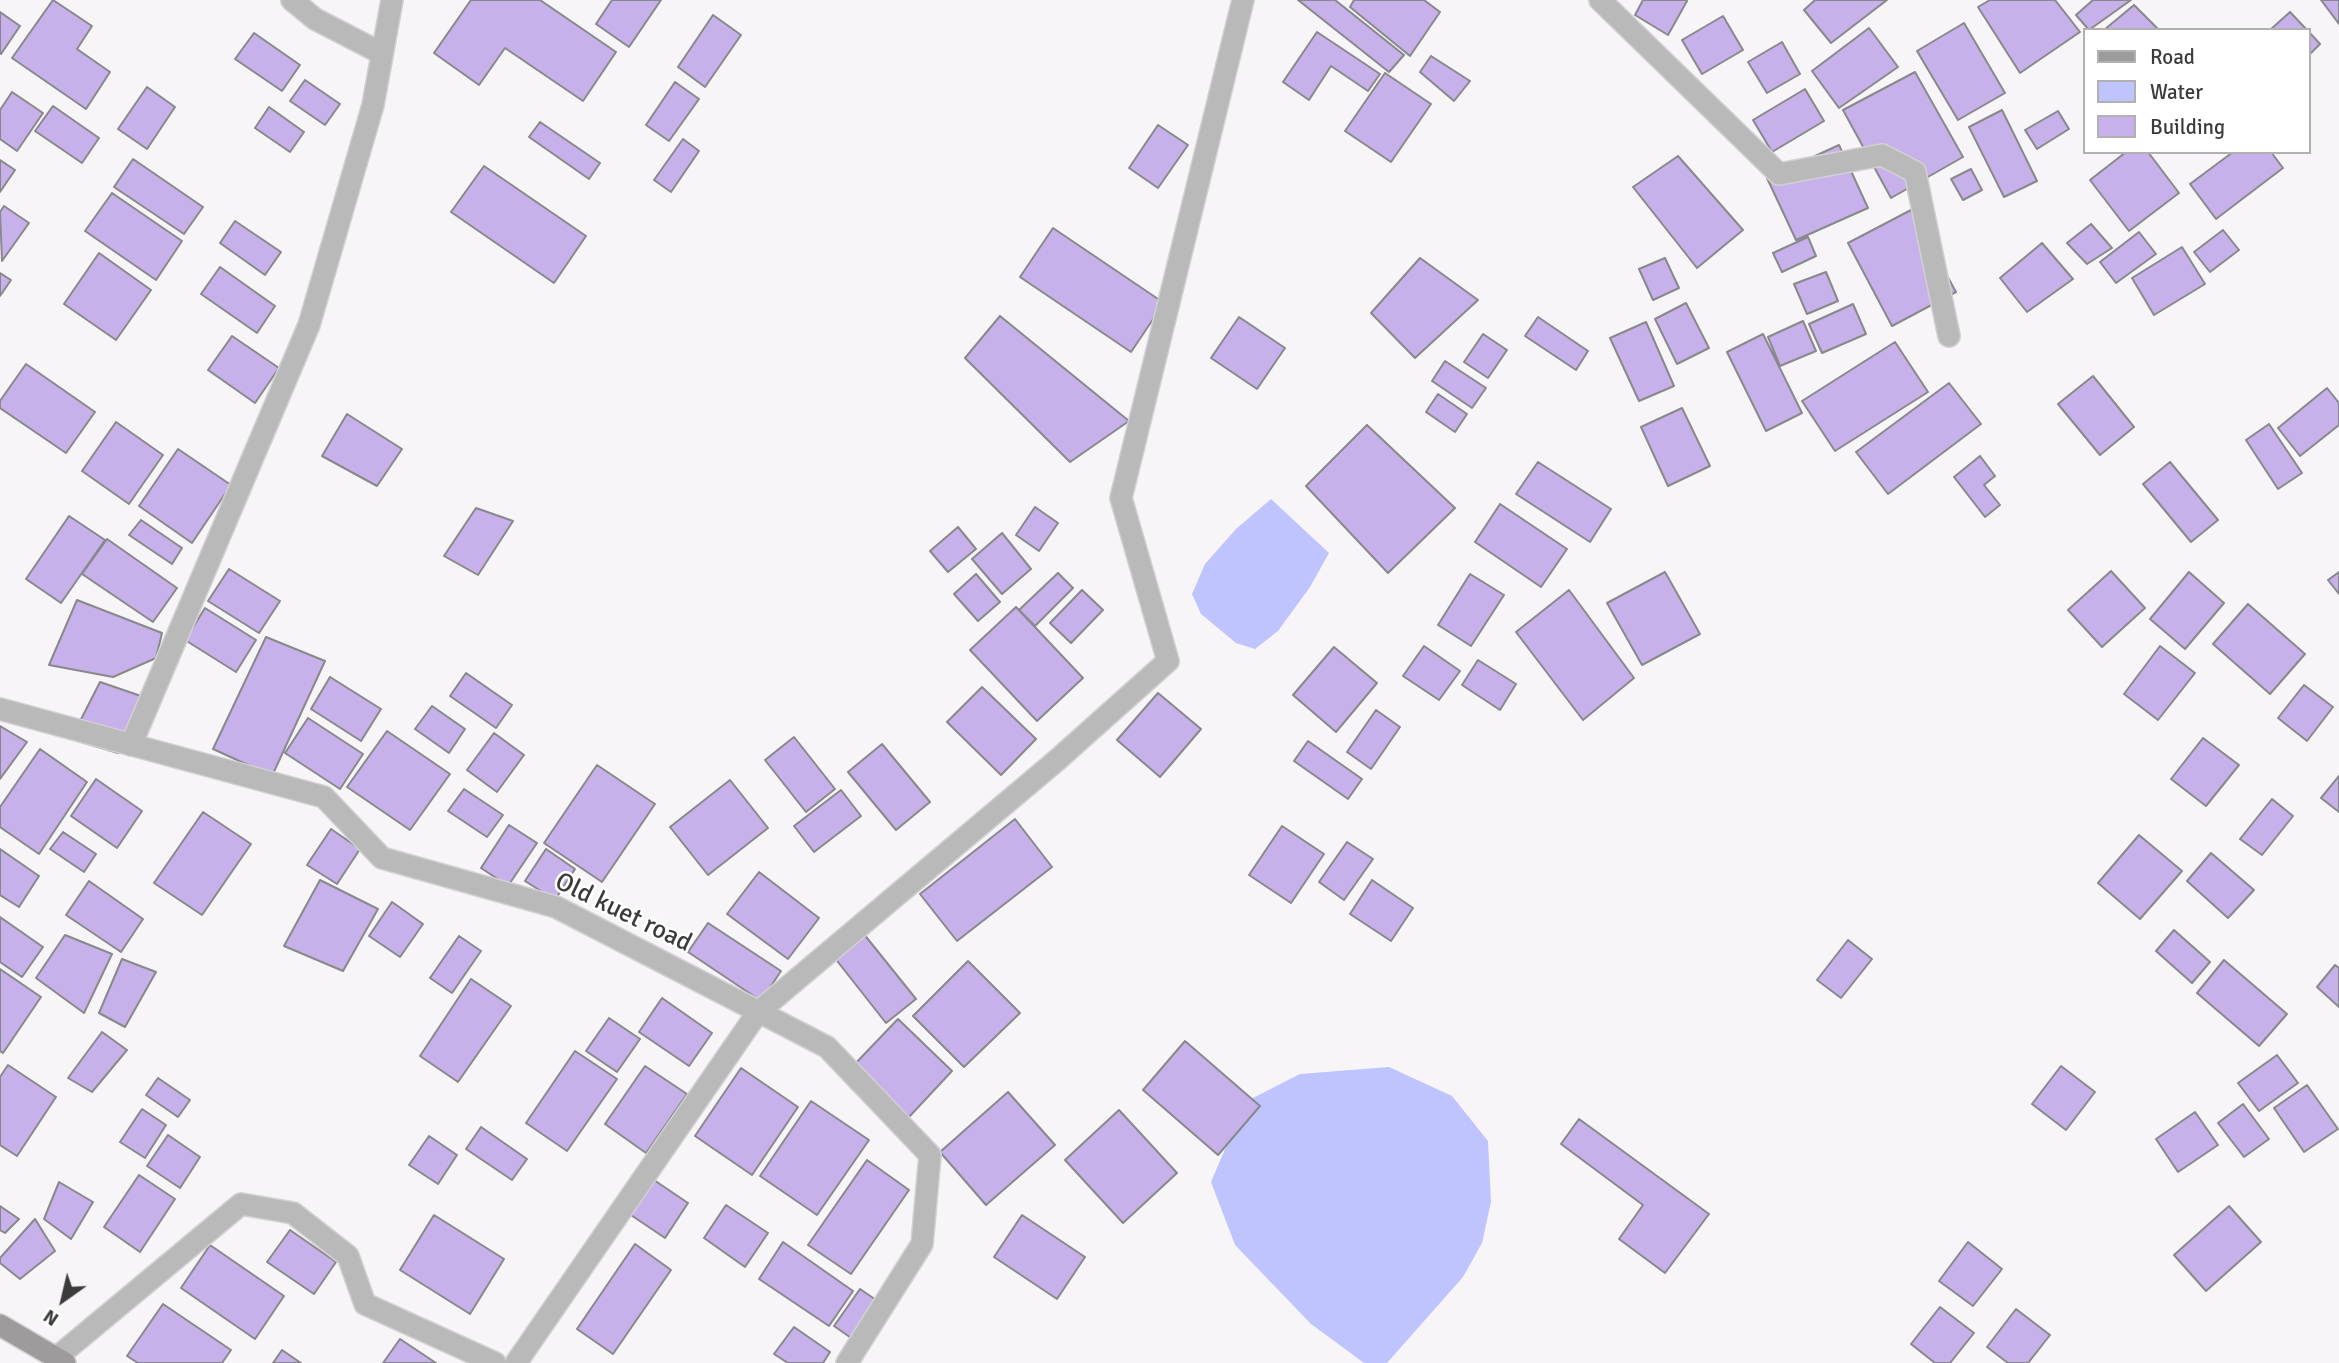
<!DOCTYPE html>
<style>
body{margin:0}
#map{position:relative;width:2339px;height:1363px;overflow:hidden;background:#f7f5f7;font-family:Signika,sans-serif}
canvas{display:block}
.legend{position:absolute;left:2083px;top:28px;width:228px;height:126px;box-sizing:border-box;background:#fff;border:2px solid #b1b1b1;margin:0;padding:9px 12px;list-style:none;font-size:21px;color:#3c3b3c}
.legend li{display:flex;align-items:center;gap:14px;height:35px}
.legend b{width:35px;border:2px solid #b1b1b1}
.north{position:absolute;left:28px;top:1265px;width:70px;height:70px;-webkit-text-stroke:5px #fff;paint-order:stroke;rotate:214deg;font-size:19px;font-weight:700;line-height:28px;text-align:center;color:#3c3b3c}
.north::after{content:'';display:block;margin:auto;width:24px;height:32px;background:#3c3b3c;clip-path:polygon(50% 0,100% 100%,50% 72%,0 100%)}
</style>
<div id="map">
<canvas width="2339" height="1363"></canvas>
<ul class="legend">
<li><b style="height:9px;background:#9d9b9c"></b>Road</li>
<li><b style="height:19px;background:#bfc4fe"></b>Water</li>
<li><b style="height:19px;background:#c7b1ea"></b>Building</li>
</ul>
<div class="north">N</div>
</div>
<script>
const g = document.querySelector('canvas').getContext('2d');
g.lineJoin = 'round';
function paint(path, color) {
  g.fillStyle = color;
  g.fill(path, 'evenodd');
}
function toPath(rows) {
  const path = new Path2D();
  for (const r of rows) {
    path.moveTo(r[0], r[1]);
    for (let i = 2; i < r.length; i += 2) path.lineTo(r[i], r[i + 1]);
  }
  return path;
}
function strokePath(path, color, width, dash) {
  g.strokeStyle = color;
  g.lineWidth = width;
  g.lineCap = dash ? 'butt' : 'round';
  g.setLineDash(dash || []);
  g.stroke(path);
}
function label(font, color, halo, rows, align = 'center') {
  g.font = font + ' Signika,sans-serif';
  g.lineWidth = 5;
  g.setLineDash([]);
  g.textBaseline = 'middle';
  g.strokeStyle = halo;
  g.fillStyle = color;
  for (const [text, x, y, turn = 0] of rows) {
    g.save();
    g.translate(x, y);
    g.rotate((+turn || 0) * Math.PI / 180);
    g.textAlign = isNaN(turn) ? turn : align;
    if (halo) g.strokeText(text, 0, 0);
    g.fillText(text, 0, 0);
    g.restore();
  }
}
paint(toPath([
 [1271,499,1329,553,1310,587,1278,631,1255,649,1236,643,1201,614,1192,594,1205,564,1236,529],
 [1389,1067,1452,1096,1488,1141,1491,1202,1482,1243,1463,1277,1387,1363,1364,1363,1311,1324,1235,1245,1211,1182,1245,1102,1300,1074]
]), '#bfc4fe');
const building = toPath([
 [53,0,92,26,77,49,110,72,86,109,12,58,53,0],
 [471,0,540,0,616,52,583,101,505,48,479,85,434,53,471,0],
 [612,0,661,0,629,47,596,24,612,0],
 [1298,0,1335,0,1404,55,1389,72,1298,0],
 [1354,0,1424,0,1440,12,1410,56,1350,7,1354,0],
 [1643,0,1686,0,1687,1,1668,35,1635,15,1643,0],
 [1815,0,1887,0,1831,43,1804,10,1815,0],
 [1990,0,2055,0,2080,32,2020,73,1978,7,1990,0],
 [2093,0,2131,0,2089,30,2076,15,2093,0],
 [2321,0,2339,0,2339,24,2321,0],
 [2134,5,2159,30,2104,30,2134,5],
 [0,12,20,26,1,54,0,53,0,12],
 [2290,12,2307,30,2270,30,2290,12],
 [713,15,741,35,705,87,678,67,713,15],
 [1723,16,1743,50,1702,74,1682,40,1723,16],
 [1964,23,2005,93,1958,120,1917,51,1964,23],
 [1869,28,1898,67,1839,108,1812,71,1869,28],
 [1317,32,1380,74,1368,91,1331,66,1309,100,1283,82,1317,32],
 [2309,32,2320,44,2309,55,2309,32],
 [254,33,300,65,282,91,235,59,254,33],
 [1782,42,1800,74,1767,93,1748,62,1782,42],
 [1431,56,1470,81,1454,101,1420,72,1431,56],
 [1915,72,1963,157,1891,198,1843,110,1915,72],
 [1385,73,1431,104,1391,162,1345,131,1385,73],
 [305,80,340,104,325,125,290,101,305,80],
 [675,82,699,99,669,141,646,125,675,82],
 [147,87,175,107,147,149,118,129,147,87],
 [1805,89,1824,121,1772,152,1753,120,1805,89],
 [12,92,43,113,17,151,0,139,0,110,12,92],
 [53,106,99,138,82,163,35,131,53,106],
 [269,107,304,132,290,152,255,128,269,107],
 [2002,110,2037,181,2004,197,1969,127,2002,110],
 [2058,111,2069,129,2037,149,2025,130,2058,111],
 [540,122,600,163,589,179,529,137,540,122],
 [1158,125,1188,145,1158,188,1129,168,1158,125],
 [683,139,699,151,671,192,654,180,683,139],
 [1839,145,1868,208,1796,240,1767,178,1839,145],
 [2126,152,2148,152,2179,193,2129,231,2090,180,2126,152],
 [2233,152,2271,152,2283,168,2216,219,2190,184,2233,152],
 [1678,156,1743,230,1697,268,1633,187,1678,156],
 [133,159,203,207,184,234,114,187,133,159],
 [0,160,15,170,0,192,0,160],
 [484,166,586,236,554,283,451,212,484,166],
 [1971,169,1982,190,1963,200,1951,179,1971,169],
 [112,193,182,241,156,280,85,231,112,193],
 [4,206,29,223,2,261,0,212,4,206],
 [1911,210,1956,292,1892,326,1848,243,1911,210],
 [235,221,281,252,265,275,220,243,235,221],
 [2091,224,2112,248,2087,264,2067,243,2091,224],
 [1053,228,1164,303,1131,352,1020,277,1053,228],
 [2223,230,2239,250,2210,272,2194,252,2223,230],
 [2139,232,2156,254,2116,283,2100,262,2139,232],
 [1808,237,1816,256,1782,272,1773,253,1808,237],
 [2042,243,2073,279,2027,312,2000,278,2042,243],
 [2182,247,2205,284,2154,315,2132,278,2182,247],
 [99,253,151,290,116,340,64,304,99,253],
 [1420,258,1478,300,1415,358,1371,313,1420,258],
 [1665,258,1679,288,1653,300,1639,269,1665,258],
 [220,267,275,306,257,333,201,294,220,267],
 [1826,272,1838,301,1807,314,1794,284,1826,272],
 [0,273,11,280,0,296,0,273],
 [1686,303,1709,348,1677,364,1655,319,1686,303],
 [1853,304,1866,334,1822,353,1809,324,1853,304],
 [1000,316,1129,421,1070,462,965,358,1000,316],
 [1239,317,1285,348,1257,389,1211,358,1239,317],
 [1538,317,1588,351,1576,370,1525,336,1538,317],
 [1803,321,1816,351,1780,366,1768,337,1803,321],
 [1646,322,1674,386,1639,401,1610,338,1646,322],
 [1483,334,1507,350,1488,378,1464,362,1483,334],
 [1763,334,1802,413,1766,431,1727,352,1763,334],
 [232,336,279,368,255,403,208,370,232,336],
 [1895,342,1928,392,1835,451,1802,401,1895,342],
 [1445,361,1486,388,1472,408,1432,381,1445,361],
 [26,364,95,412,66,453,0,408,0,401,26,364],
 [2093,376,2134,427,2100,455,2058,404,2093,376],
 [1949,383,1981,424,1888,494,1856,452,1949,383],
 [2327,388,2339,403,2339,425,2300,456,2278,428,2327,388],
 [1438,394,1467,414,1455,432,1426,412,1438,394],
 [1682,408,1710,466,1668,486,1641,427,1682,408],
 [347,414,402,449,377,486,322,456,347,414],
 [116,422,163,455,129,504,82,471,116,422],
 [2269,424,2302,473,2278,489,2246,440,2269,424],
 [1367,425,1455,508,1388,573,1306,486,1367,425],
 [178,449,231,485,192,543,139,506,178,449],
 [1980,456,1995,476,1984,485,2000,505,1985,517,1954,477,1980,456],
 [1538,462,1611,509,1590,542,1516,494,1538,462],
 [2170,462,2218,520,2191,542,2143,484,2170,462],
 [1500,504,1567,549,1541,587,1475,542,1500,504],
 [1035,507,1058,523,1039,551,1016,535,1035,507],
 [476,508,513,521,478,575,444,556,476,508],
 [69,516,105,540,61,603,26,579,69,516],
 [141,520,182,548,172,564,129,535,141,520],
 [958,527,976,549,948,572,930,551,958,527],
 [1002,533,1031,569,1002,594,972,559,1002,533],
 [107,539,177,588,153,622,82,574,107,539],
 [229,569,280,601,259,633,208,601,229,569],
 [2111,571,2145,608,2102,647,2068,610,2111,571],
 [1665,572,1700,634,1642,665,1607,603,1665,572],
 [2189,572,2224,603,2185,649,2150,619,2189,572],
 [2339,572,2339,594,2328,580,2339,572],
 [1058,573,1073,588,1035,626,1019,610,1058,573],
 [976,574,1000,602,978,621,954,594,976,574],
 [1470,574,1504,595,1471,646,1438,625,1470,574],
 [1082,590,1103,610,1071,643,1050,623,1082,590],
 [1569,590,1634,678,1583,720,1516,632,1569,590],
 [77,600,162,633,156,658,113,677,49,665,77,600],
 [2248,604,2305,654,2270,694,2213,644,2248,604],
 [1016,607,1083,678,1037,721,970,650,1016,607],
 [205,608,256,640,236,672,185,640,205,608],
 [266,637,325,661,272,776,213,749,266,637],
 [1424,646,1460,671,1439,700,1403,676,1424,646],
 [2160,646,2195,673,2158,720,2124,694,2160,646],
 [1334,647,1377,683,1336,732,1293,695,1334,647],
 [1478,660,1516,684,1500,710,1462,685,1478,660],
 [466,673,512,705,496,728,450,696,466,673],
 [330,677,381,709,361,741,311,709,330,677],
 [100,682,141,696,118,753,71,739,100,682],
 [2304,685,2333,707,2307,741,2278,718,2304,685],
 [982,687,1036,739,1001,775,947,722,982,687],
 [1158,693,1201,729,1160,777,1117,740,1158,693],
 [432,706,465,729,449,753,415,729,432,706],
 [1376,710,1400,727,1371,769,1347,752,1376,710],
 [308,718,363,754,340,789,285,753,308,718],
 [0,726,27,742,0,779,0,726],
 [387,731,450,774,410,830,347,787,387,731],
 [494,733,524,755,497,792,467,770,494,733],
 [794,737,835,789,806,812,765,760,794,737],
 [2203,738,2239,765,2206,806,2171,779,2203,738],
 [1308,741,1362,779,1348,799,1294,761,1308,741],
 [882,744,930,802,896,830,848,772,882,744],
 [40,749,87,782,39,854,0,827,0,807,40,749],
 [597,765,655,804,602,882,544,843,597,765],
 [2339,776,2339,812,2321,798,2339,776],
 [96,779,142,811,117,848,71,816,96,779],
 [730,780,768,828,708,875,670,827,730,780],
 [464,789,503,815,487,837,448,811,464,789],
 [841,790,861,816,814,852,794,826,841,790],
 [2272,799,2293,816,2262,855,2240,839,2272,799],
 [203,812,251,844,202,915,154,883,203,812],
 [1015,819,1052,867,957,941,920,894,1015,819],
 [509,825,537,843,508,886,481,868,509,825],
 [1282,826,1324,854,1291,903,1249,875,1282,826],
 [331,829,360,849,337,884,307,865,331,829],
 [63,832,96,854,84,872,50,849,63,832],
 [2139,835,2182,871,2140,919,2098,883,2139,835],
 [1347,842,1373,859,1344,900,1319,882,1347,842],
 [0,849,39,876,19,907,0,895,0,849],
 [546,849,575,869,555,900,525,881,546,849],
 [2211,853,2254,890,2228,918,2187,881,2211,853],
 [759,872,819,918,788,959,727,914,759,872],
 [320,880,378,909,343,971,284,946,320,880],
 [1372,880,1413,908,1391,941,1350,914,1372,880],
 [89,881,143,919,121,952,66,915,89,881],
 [392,902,423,924,400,957,369,936,392,902],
 [0,917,43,947,22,977,0,962,0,917],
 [708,923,781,971,761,1001,688,952,708,923],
 [2174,930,2210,962,2192,983,2156,951,2174,930],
 [863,933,916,999,886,1023,834,957,863,933],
 [65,935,112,954,84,1013,36,978,65,935],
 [459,936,481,951,452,993,430,978,459,936],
 [1848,940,1872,959,1841,998,1817,980,1848,940],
 [122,959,156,972,125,1027,99,1013,122,959],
 [2224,960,2287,1014,2259,1046,2197,993,2224,960],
 [968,961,1020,1013,964,1067,913,1016,968,961],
 [2335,965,2339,968,2339,1007,2317,987,2335,965],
 [0,969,41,997,3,1053,0,1051,0,969],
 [471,979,511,1006,458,1082,420,1056,471,979],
 [662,998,712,1033,689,1066,639,1032,662,998],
 [609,1018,640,1039,617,1072,586,1051,609,1018],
 [898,1019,952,1071,909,1117,852,1067,898,1019],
 [102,1032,127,1050,92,1092,68,1078,102,1032],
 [1185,1041,1260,1106,1218,1155,1143,1090,1185,1041],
 [575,1051,617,1079,567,1151,526,1123,575,1051],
 [2277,1055,2298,1083,2259,1111,2238,1083,2277,1055],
 [8,1065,56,1097,17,1156,0,1145,0,1077,8,1065],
 [645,1066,687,1094,646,1153,605,1124,645,1066],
 [2061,1066,2095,1092,2066,1130,2032,1104,2061,1066],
 [741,1068,798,1107,752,1175,695,1136,741,1068],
 [158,1078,190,1100,178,1117,146,1095,158,1078],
 [2307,1085,2338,1129,2304,1152,2274,1108,2307,1085],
 [1008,1092,1055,1145,986,1205,940,1152,1008,1092],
 [811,1101,869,1140,817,1215,760,1176,811,1101],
 [2243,1104,2269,1139,2244,1157,2218,1123,2243,1104],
 [142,1109,166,1125,145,1158,120,1142,142,1109],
 [1119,1110,1177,1173,1123,1223,1065,1160,1119,1110],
 [2195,1112,2218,1145,2178,1172,2156,1139,2195,1112],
 [1579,1119,1709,1214,1665,1273,1619,1239,1643,1205,1561,1144,1579,1119],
 [481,1127,527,1159,512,1180,466,1149,481,1127],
 [168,1135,200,1157,180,1188,147,1166,168,1135],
 [429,1136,457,1155,438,1184,409,1165,429,1136],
 [867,1160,909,1190,851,1274,808,1245,867,1160],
 [139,1175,175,1199,140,1252,104,1227,139,1175],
 [651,1178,688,1203,665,1238,628,1213,651,1178],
 [59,1182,93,1202,71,1239,44,1219,59,1182],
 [726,1205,768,1233,745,1267,704,1238,726,1205],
 [0,1206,19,1219,5,1233,0,1230,0,1206],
 [2229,1206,2261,1242,2206,1291,2174,1255,2229,1206],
 [434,1215,504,1259,470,1314,400,1270,434,1215],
 [1022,1215,1085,1257,1057,1299,994,1257,1022,1215],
 [35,1219,55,1251,20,1279,0,1263,0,1258,35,1219],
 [290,1230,336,1262,314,1294,267,1262,290,1230],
 [783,1242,853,1291,829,1326,759,1279,783,1242],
 [1968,1242,2002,1269,1973,1306,1939,1281,1968,1242],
 [635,1244,671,1270,613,1354,577,1329,635,1244],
 [210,1245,284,1296,255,1339,181,1288,210,1245],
 [860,1289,879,1302,854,1340,834,1326,860,1289],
 [163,1304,231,1350,222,1363,138,1363,127,1356,163,1304],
 [1940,1307,1974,1333,1950,1363,1935,1363,1911,1344,1940,1307],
 [2016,1309,2050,1335,2028,1363,2008,1363,1987,1347,2016,1309],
 [794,1327,830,1352,823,1363,788,1363,774,1354,794,1327],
 [400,1339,436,1363,383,1363,400,1339],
 [282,1350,301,1363,273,1363,282,1350]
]);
paint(building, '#c7b1ea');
strokePath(building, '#89888b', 2);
const minor = toPath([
 [292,0,315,19,381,53],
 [1600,0,1779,174,1882,155,1915,172,1949,336],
 [0,709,324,797,382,858,556,907,827,1047,930,1155,922,1244,847,1363],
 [131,745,309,325,373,105,392,0],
 [56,1358,241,1204,293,1213,348,1256,365,1304,495,1363],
 [516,1363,758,1012,1056,761,1168,661,1121,498,1243,0]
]);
const secondary = toPath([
 [0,1325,65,1363]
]);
strokePath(minor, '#d2d0d2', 24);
strokePath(secondary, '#d2d0d2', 24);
strokePath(minor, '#bab9ba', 21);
strokePath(secondary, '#9d9b9c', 21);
label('26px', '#3c3b3c', '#fff', [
 ["Old kuet road",623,913,26]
]);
</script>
